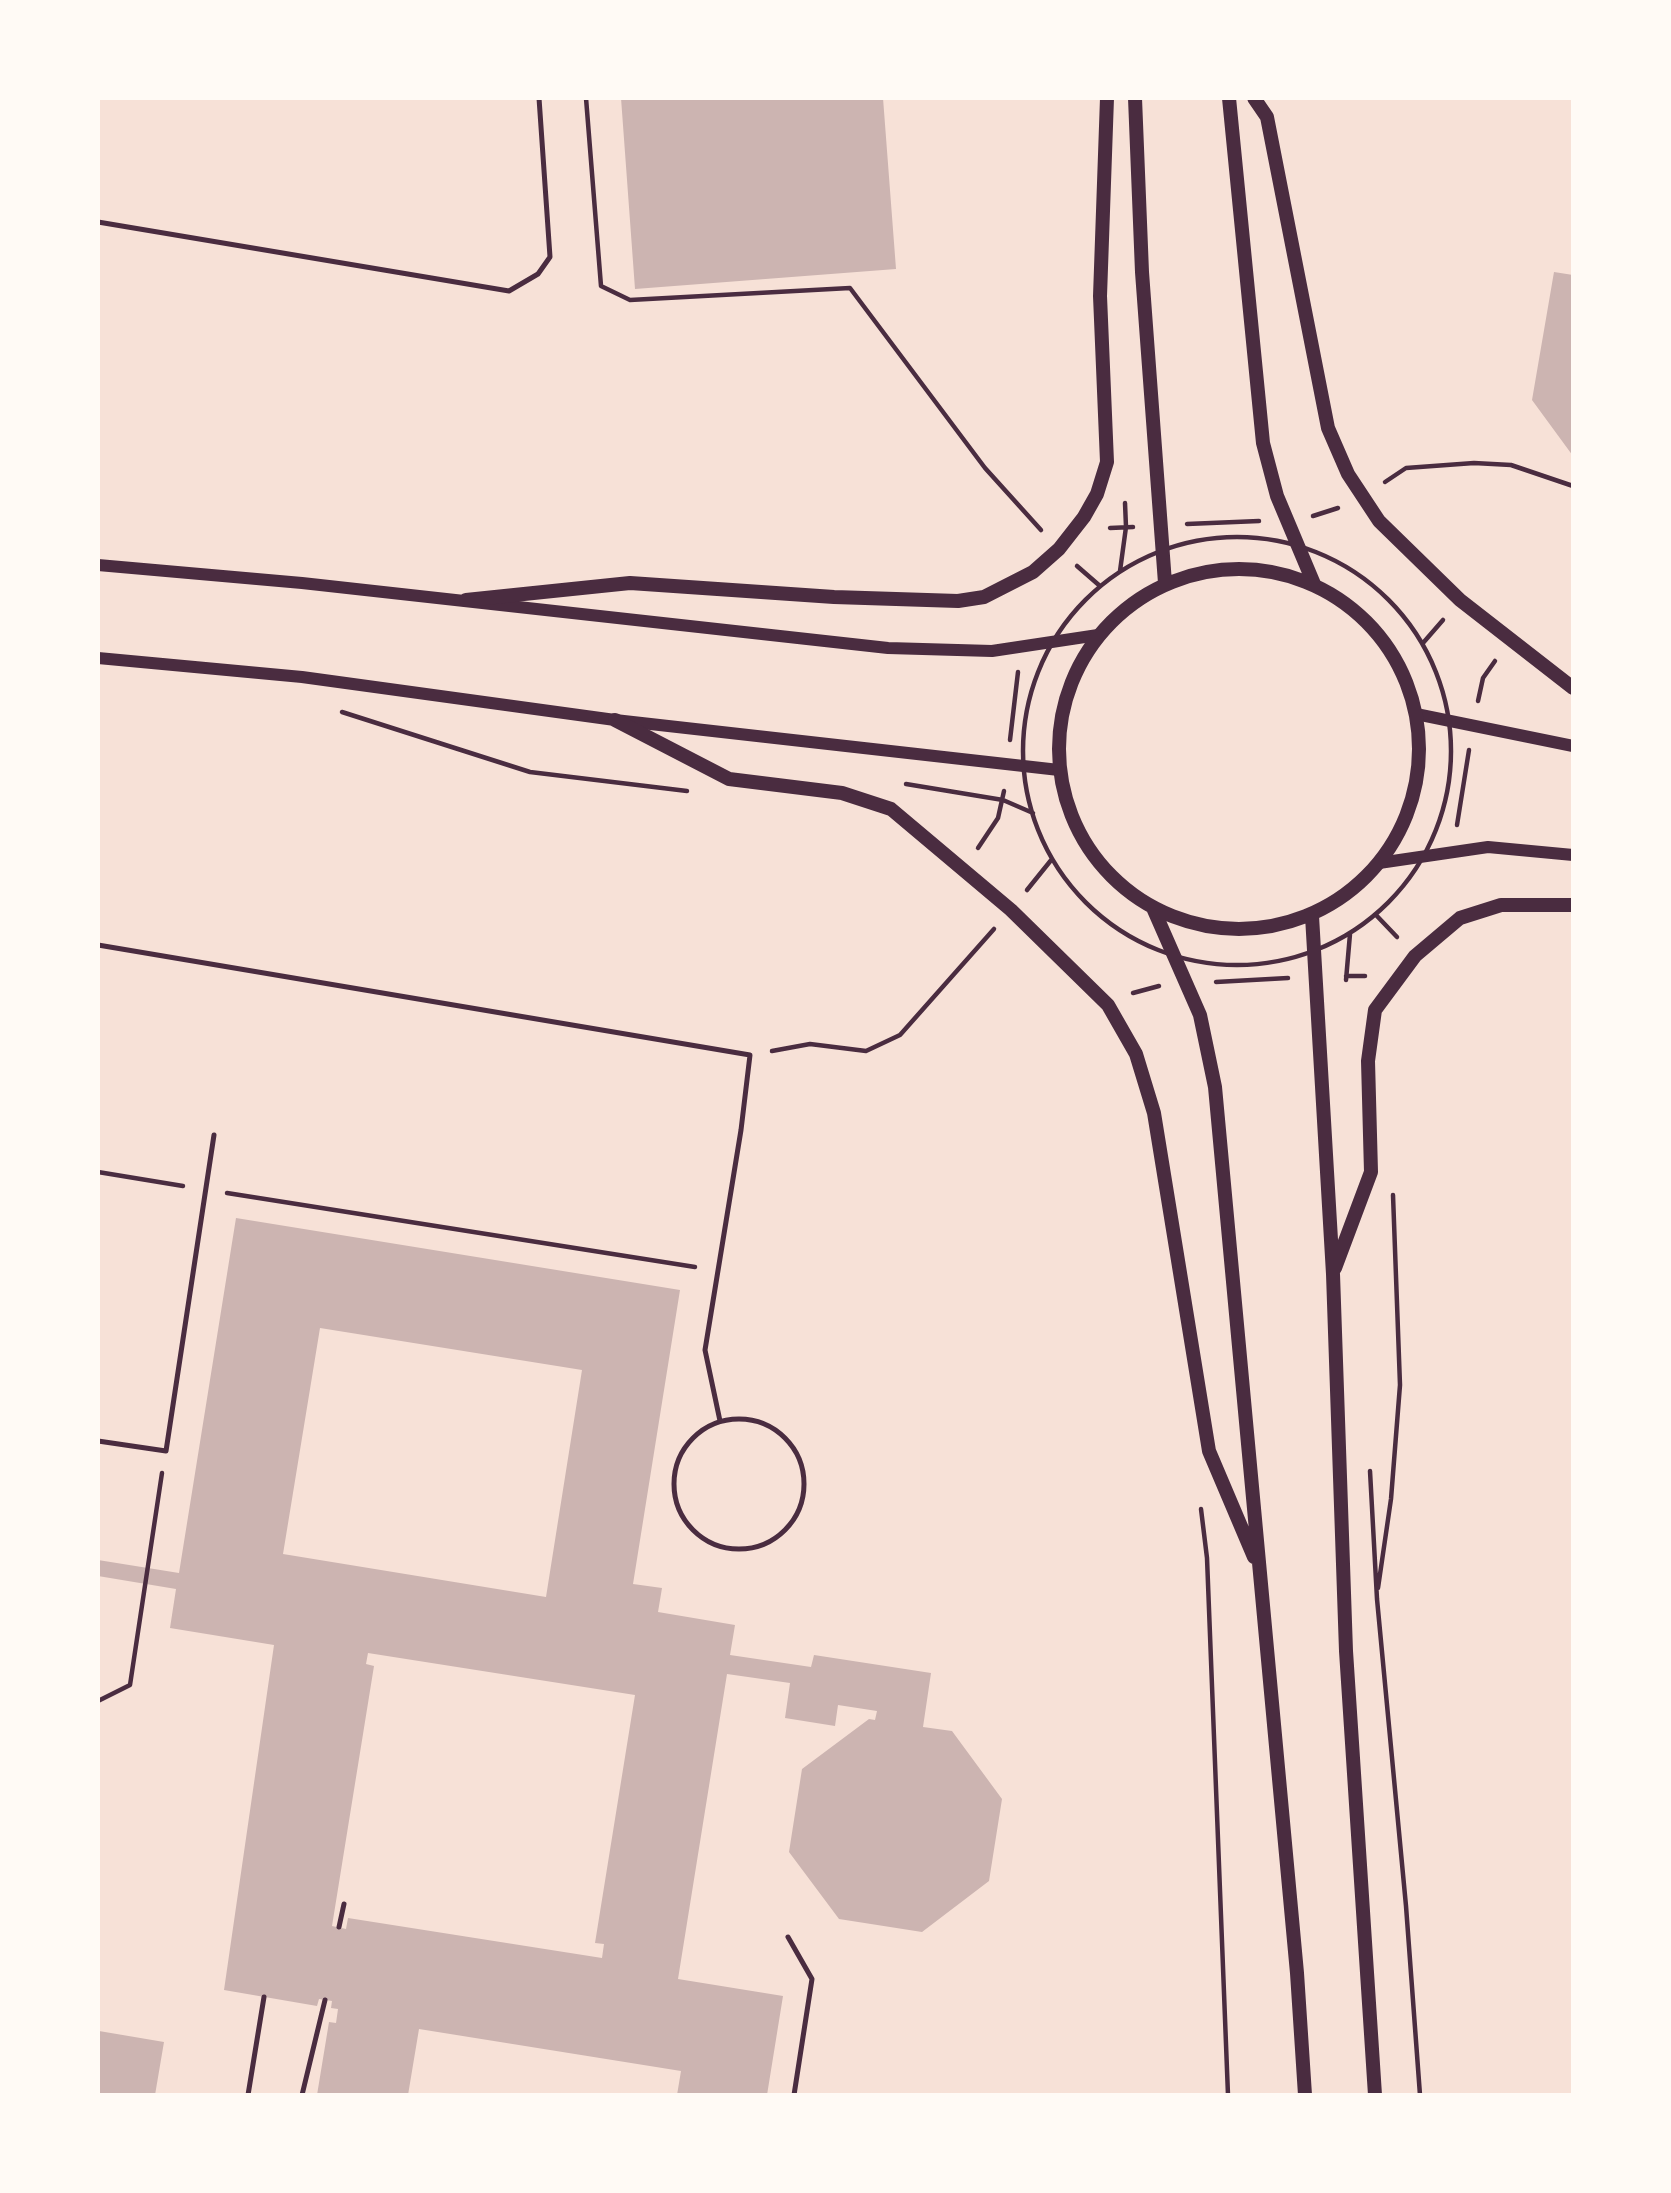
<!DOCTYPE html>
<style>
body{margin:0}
#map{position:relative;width:1671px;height:2193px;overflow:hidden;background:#f7e1d7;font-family:Manrope,sans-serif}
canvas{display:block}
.frame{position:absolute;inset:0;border:100px solid #fffaf5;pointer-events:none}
</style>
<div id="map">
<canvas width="1671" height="2193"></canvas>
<div class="frame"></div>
</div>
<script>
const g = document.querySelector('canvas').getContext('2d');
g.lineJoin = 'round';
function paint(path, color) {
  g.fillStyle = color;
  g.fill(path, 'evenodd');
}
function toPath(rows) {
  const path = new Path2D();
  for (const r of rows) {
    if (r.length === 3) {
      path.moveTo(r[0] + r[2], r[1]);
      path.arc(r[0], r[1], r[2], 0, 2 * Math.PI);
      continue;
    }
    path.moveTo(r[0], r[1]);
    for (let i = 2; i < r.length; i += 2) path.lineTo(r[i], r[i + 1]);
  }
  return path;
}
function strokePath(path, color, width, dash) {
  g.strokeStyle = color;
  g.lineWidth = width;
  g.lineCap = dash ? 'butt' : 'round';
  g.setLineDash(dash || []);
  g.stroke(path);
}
paint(toPath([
 [621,98,883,98,896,269,635,289],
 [1554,272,1573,275,1573,456,1532,400],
 [236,1218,680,1290,633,1584,662,1588,658,1612,735,1625,730,1655,811,1667,814,1655,931,1673,923,1727,952,1731,1002,1799,989,1881,922,1932,839,1919,789,1852,802,1769,869,1719,875,1720,877,1711,838,1705,835,1726,785,1718,790,1683,727,1674,678,1979,783,1996,767,2095,677,2095,681,2071,419,2029,408,2095,317,2095,329,2022,336,2023,338,2009,331,2008,332,2001,319,1999,317,2006,224,1990,274,1645,170,1628,176,1589,98,1576,98,1560,179,1573],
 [320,1328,582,1370,546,1597,283,1554],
 [368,1653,635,1695,595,1943,604,1944,602,1958,348,1918,346,1929,332,1926,374,1666,366,1664],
 [99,2031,164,2042,155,2095,98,2095]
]), '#ccb4b1');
strokePath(toPath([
 [586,98,601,286,630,300,850,288,985,468,1041,530],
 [1385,482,1406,468,1474,463,1511,465,1573,486],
 [1313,516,1338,508],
 [1187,524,1259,521],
 [1110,528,1133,527],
 [1237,751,214],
 [1077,566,1100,586],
 [1120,571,1126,527,1125,503],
 [1423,643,1443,620],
 [1478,701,1483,678,1495,661],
 [342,712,530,772,687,791],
 [1010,740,1018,672],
 [906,784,1003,800,1033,813],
 [1457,825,1469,750],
 [978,848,998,818,1004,791],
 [1027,890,1052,859],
 [1376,915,1397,937],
 [1346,976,1365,976],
 [1346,980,1350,934],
 [1216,982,1288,978],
 [1133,993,1159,986],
 [772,1051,810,1044,866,1051,900,1035,994,929],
 [98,1172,183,1186],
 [227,1193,695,1267],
 [1370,1471,1377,1599,1406,1906,1420,2095],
 [1201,1509,1207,1558,1228,2095],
 [1378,1588,1391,1499,1400,1385,1393,1195],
 [98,1701,130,1685,162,1473]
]), '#4a2c40', 4.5);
strokePath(toPath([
 [98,222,509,291,538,274,550,257,539,98],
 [98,945,750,1055,741,1130,705,1350,720,1421],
 [739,1484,65],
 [98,1441,166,1451,214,1135],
 [339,1927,344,1904],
 [788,1937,812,1979,794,2095],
 [248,2095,264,1997],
 [302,2095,325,2000]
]), '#4a2c40', 5);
strokePath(toPath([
 [98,565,302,583,888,648,992,651,1098,635],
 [98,658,302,677,615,720,1059,770],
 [1416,714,1573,746],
 [1379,863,1488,847,1573,855]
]), '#4a2c40', 12);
strokePath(toPath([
 [1135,98,1142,272,1165,583],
 [1229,98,1263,443,1277,496,1314,584],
 [1254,98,1267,117,1328,428,1348,474,1379,521,1460,600,1573,688],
 [1239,749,180],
 [466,600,630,583,834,597,958,601,984,597,1033,572,1059,549,1084,517,1097,494,1107,462,1100,296,1107,98],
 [615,720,729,779,842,793,891,809,1011,910,1108,1005,1136,1054,1154,1113,1209,1451,1254,1557],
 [1153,908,1200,1015,1215,1087,1297,1973,1305,2095],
 [1312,916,1333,1274,1346,1651,1375,2095],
 [1335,1268,1371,1172,1368,1061,1375,1010,1415,956,1460,918,1501,905,1573,905]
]), '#4a2c40', 14);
</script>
